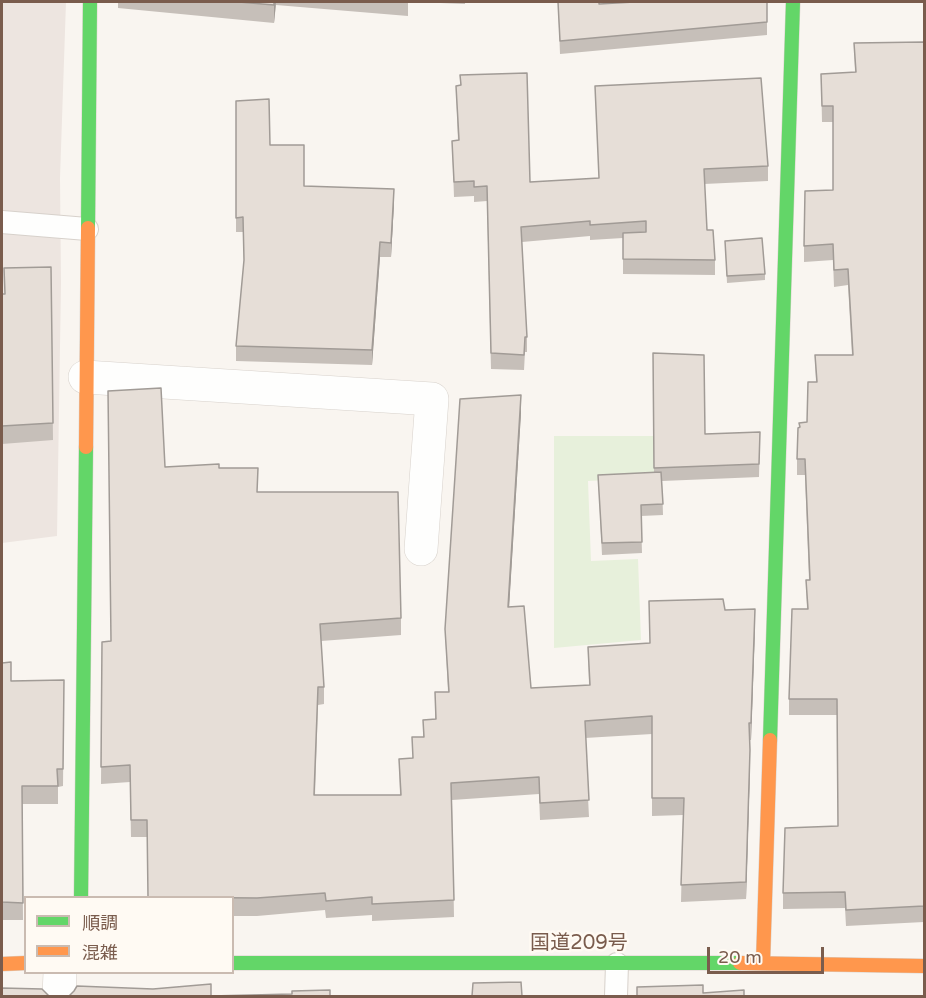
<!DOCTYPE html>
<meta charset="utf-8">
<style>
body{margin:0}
#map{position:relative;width:926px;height:998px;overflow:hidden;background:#f9f5f0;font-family:"Varela Round","Noto Sans JP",sans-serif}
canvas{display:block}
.frame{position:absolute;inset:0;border:3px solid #7a5c4d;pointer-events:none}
.legend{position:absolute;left:24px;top:896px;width:210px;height:78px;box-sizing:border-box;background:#fffaf3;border:2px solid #cabbb1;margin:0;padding:8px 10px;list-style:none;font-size:18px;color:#7a5c4d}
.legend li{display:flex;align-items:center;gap:12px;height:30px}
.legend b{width:30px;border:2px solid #cabbb1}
.scale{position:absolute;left:707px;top:947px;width:117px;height:27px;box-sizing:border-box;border:3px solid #7a5c4d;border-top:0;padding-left:8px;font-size:18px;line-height:21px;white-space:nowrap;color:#7a5c4d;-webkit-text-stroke:4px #fffaf3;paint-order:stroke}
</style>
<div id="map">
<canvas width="926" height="998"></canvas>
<div class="frame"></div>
<ul class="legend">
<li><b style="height:8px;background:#63d668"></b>順調</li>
<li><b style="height:8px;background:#ff974d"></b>混雑</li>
</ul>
<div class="scale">20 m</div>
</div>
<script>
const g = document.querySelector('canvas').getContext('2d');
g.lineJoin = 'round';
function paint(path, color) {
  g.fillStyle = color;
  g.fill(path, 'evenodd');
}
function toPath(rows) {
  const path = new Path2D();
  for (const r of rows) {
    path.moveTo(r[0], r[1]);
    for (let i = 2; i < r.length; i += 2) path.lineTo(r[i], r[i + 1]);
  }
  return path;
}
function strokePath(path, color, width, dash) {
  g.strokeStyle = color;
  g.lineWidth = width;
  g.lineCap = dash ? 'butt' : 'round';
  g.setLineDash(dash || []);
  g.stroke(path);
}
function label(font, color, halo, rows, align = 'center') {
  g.font = font + ' "Varela Round","Noto Sans JP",sans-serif';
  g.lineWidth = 5;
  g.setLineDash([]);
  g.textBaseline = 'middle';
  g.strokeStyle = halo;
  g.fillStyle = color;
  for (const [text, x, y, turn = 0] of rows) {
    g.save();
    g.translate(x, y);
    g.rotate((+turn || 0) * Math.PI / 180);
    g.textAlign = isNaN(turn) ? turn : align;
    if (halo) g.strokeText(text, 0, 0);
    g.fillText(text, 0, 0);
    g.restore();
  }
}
paint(toPath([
 [2,2,66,2,60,178,61,283,57,536,2,543]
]), '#ede5e0');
paint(toPath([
 [554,436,666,436,669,477,588,481,591,561,638,559,641,640,554,648]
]), '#e7f0db');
const lane = toPath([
 [2,222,87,229],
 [616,996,617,964]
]);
const street = toPath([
 [85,377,432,399,421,549],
 [59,996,60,972]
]);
const fast = toPath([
 [88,228,90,2],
 [770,740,793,2],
 [81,898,86,447],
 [232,963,740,963]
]);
const slow = toPath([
 [86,447,88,228],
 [740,963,924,966],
 [763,963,770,740],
 [2,964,26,963]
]);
strokePath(lane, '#d7d1cb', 24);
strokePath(street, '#d7d1cb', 34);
strokePath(fast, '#d9d2cb', 15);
strokePath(slow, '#d9d2cb', 15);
strokePath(lane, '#fefefd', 22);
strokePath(street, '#fefefd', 33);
strokePath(fast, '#63d668', 14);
strokePath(slow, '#ff974d', 14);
paint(toPath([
 [118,2,408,2,408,16,276,5,274,23,118,8],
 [416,2,465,2,465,4],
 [558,2,599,4,767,2,767,35,560,54],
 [924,42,924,922,846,926,845,908,783,909,783,893,838,826,837,715,789,715,789,699,807,609,806,580,809,580,805,475,797,475,797,459,799,427,807,422,816,382,815,355,852,355,848,285,834,287,833,260,804,262,804,246,833,190,833,122,822,122,821,74,855,72,854,43],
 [460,75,530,182,599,178,595,86,768,166,768,181,704,184,707,230,715,260,715,275,623,274,623,238,590,240,590,236,522,242,527,337,527,352,525,352,524,370,491,369,487,201,474,202,474,196,454,197,452,141,458,141,456,86,460,85],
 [236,101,270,145,304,186,394,203,391,257,380,257,372,365,236,361,236,346,244,263,243,232,236,232],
 [725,241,765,274,765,280,727,283],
 [51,267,53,440,2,444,2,294,5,294,4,268],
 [653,353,705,434,760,432,759,477,662,481,663,515,641,516,642,553,602,555,598,475,654,473],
 [521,413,509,607,531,688,589,685,588,647,649,643,725,610,755,626,751,740,750,740,750,767,746,899,681,902,683,815,652,816,652,734,585,738,589,817,540,820,539,794,452,800,454,917,372,921,372,915,326,918,325,910,257,916,232,916,232,897,147,837,131,837,130,782,101,784,102,642,111,641,165,467,219,468,258,492,401,618,401,635,321,641,324,687,324,704,318,705,315,795,400,795,399,759,412,758,423,737,423,720,435,719,435,692,448,692,445,629],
 [2,663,11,681,64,680,63,786,58,787,58,804,22,804,23,920,2,920]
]), '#c6bfb9');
paint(toPath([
 [274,2,276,2,274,23],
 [394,189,394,203,391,257,391,243],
 [380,242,380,257,372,365,372,350],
 [521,395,521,413,508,625,508,607],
 [755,609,755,626,751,740,751,723],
 [750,750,750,767,746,899,746,882]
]), '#a19b96');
const building = toPath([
 [239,2,274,2,274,5,239,2],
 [558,2,599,2,599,4,634,2,767,2,767,22,560,41,558,2],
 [924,42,924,906,846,910,845,892,783,893,785,828,838,826,837,699,789,699,792,609,808,609,806,580,810,580,805,459,797,459,798,428,800,427,799,423,807,422,808,382,817,382,815,355,853,355,848,269,834,270,833,244,804,246,805,191,833,190,833,106,822,106,821,74,856,72,854,43,924,42],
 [527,73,530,182,599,178,595,86,761,78,768,166,704,169,707,230,713,230,715,260,623,259,623,233,646,232,646,221,590,225,590,221,521,227,527,337,525,337,524,355,491,353,487,186,474,187,474,181,454,182,452,141,459,140,456,86,461,85,460,75,527,73],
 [269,99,270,145,304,145,304,186,394,189,391,243,380,242,372,350,236,346,244,260,243,217,236,218,236,101,269,99],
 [762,238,765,274,727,276,725,241,762,238],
 [51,267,53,423,2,426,2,294,5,294,4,268,51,267],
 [653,353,704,355,705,434,760,432,759,464,654,468,653,353],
 [161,388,165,467,219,464,219,468,258,468,257,492,398,492,401,618,320,624,324,687,318,687,314,795,401,795,399,759,413,758,412,737,424,737,423,720,436,719,435,692,449,692,445,629,460,399,521,395,508,607,524,606,531,688,590,685,588,647,650,643,649,601,723,599,725,610,755,609,751,723,749,723,750,750,746,882,681,885,684,798,652,798,652,716,585,721,589,800,540,803,539,777,451,783,454,900,372,904,372,897,326,901,325,893,257,898,148,897,147,820,131,820,130,765,101,767,102,642,111,641,108,391,161,388],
 [661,472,663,504,641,505,642,542,602,543,598,475,661,472],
 [11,662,11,681,64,680,63,769,57,769,58,786,22,786,23,903,2,902,2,663,11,662],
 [521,982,522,996,472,996,473,983,521,982],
 [211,984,211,996,292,994,292,991,330,990,330,996,69,996,74,991,77,986,153,989,211,984],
 [703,985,703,993,744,990,744,996,637,996,637,987,703,985],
 [2,988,42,989,49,996,2,996,2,988]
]);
paint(building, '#e6ded7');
strokePath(building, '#a19b96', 1.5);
label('20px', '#7a5c4d', '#fffaf3', [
 ["国道209号",579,944]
]);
</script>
